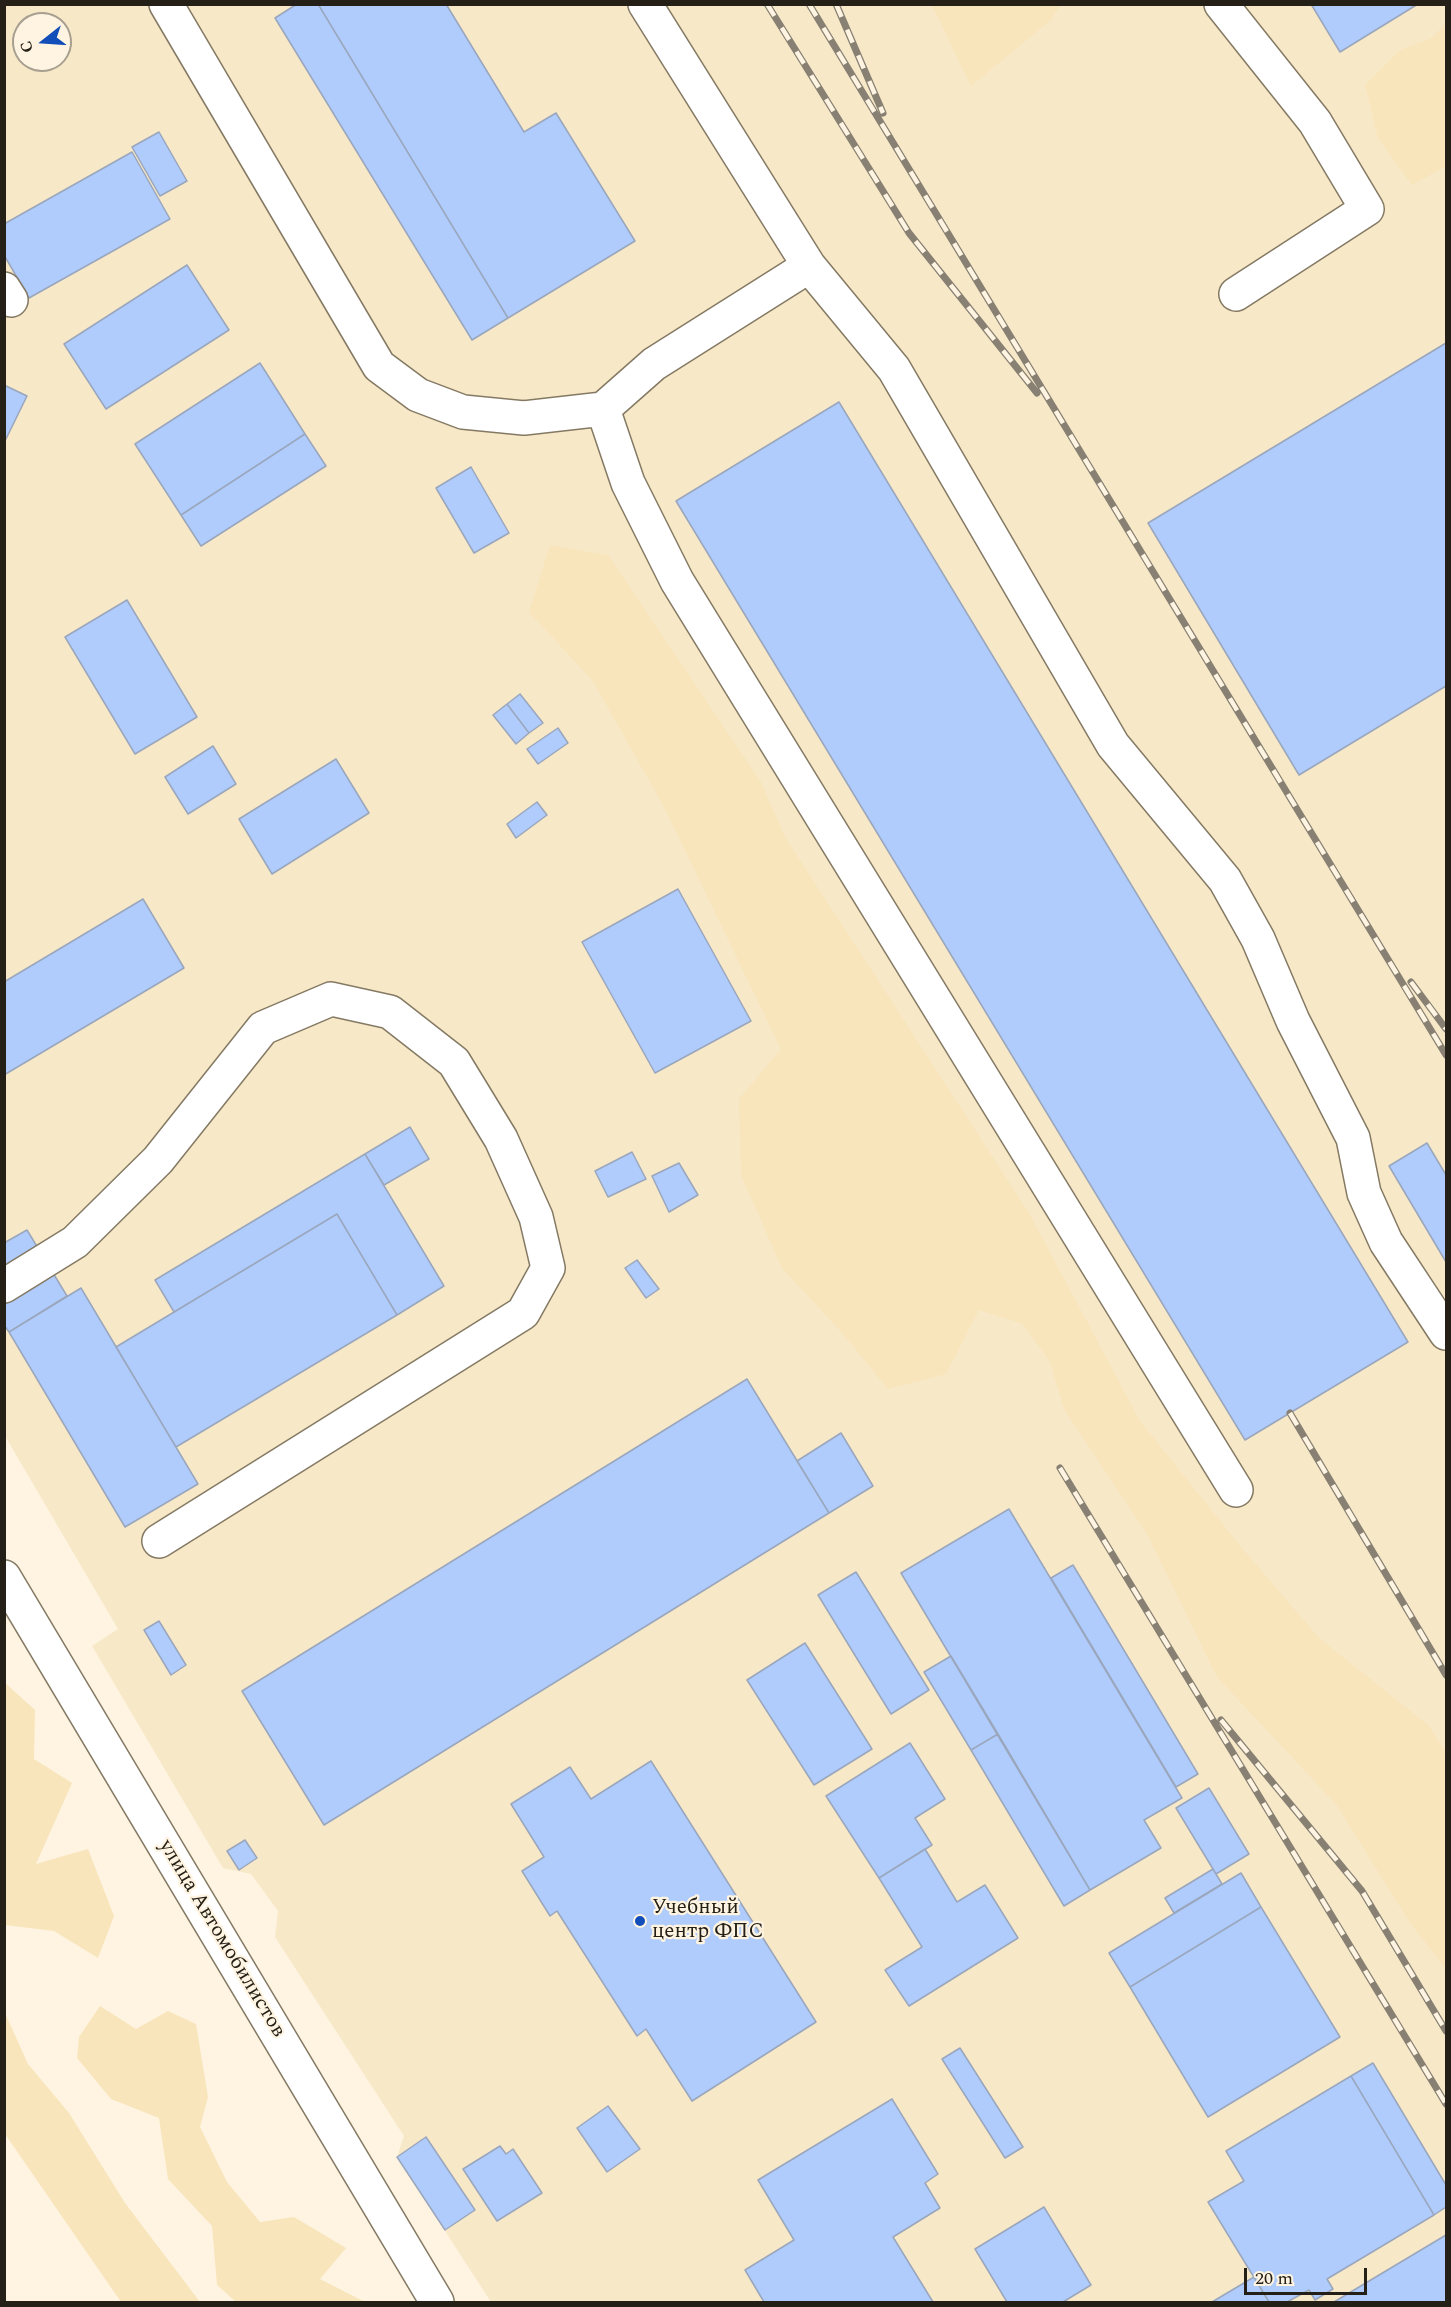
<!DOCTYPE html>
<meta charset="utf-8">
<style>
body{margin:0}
#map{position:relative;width:1451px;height:2307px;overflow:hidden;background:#fef4e1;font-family:Spectral,serif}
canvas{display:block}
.frame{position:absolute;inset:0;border:6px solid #252017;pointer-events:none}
.north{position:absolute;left:12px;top:12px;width:60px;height:60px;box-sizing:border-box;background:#fef4e1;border:2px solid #a79f90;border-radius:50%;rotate:253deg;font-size:16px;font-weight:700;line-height:24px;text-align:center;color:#252017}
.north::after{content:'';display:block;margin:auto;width:21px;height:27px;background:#124eb9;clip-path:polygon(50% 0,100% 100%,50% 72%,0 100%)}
.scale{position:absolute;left:1244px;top:2268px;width:123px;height:27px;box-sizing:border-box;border:3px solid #252017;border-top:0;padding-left:8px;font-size:18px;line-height:21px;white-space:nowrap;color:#252017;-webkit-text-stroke:4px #fef4e1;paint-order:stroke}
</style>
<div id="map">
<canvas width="1451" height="2307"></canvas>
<div class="frame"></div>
<div class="north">С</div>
<div class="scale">20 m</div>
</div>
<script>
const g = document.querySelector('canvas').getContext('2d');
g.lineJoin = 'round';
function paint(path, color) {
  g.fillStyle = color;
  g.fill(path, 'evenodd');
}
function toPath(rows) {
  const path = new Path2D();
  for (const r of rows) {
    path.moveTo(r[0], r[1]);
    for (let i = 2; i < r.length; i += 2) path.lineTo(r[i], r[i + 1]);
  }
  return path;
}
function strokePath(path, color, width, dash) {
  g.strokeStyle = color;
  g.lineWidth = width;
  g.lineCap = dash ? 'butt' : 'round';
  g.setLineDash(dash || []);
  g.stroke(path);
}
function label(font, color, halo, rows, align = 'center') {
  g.font = font + ' Spectral,serif';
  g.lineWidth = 4.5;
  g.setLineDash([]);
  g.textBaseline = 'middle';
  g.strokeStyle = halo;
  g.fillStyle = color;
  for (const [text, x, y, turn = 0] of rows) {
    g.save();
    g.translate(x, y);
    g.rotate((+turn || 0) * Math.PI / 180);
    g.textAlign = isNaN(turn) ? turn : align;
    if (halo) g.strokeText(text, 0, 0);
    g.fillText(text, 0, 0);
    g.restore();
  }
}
paint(toPath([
 [4,5,1446,5,1446,2302,491,2302,397,2157,404,2136,275,1937,278,1911,251,1874,223,1868,92,1646,118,1629,5,1436],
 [24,24,60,24,60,60,24,60]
]), '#f7e8c8');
paint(toPath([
 [932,5,932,4,1060,5,1051,20,971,86],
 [1446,23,1446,166,1412,185,1378,138,1365,85,1400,50,1432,38],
 [550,545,608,555,761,782,785,837,1029,1213,1140,1421,1241,1547,1319,1638,1428,1725,1446,1753,1446,1969,1408,1920,1336,1804,1217,1677,1147,1534,1064,1409,1050,1362,1023,1324,979,1310,946,1374,888,1389,844,1335,782,1268,741,1175,739,1099,781,1049,665,809,593,681,529,612],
 [4,1682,35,1710,34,1759,72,1783,36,1864,88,1849,114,1916,98,1958,54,1931,5,1925],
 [100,2006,136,2029,168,2011,196,2024,208,2097,200,2127,227,2182,260,2222,294,2217,346,2248,320,2279,365,2302,236,2302,217,2285,212,2226,168,2179,159,2118,111,2099,77,2058,79,2037],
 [5,2013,28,2064,69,2113,125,2203,200,2302,121,2302,5,2134]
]), '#f9e5bb');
const building = toPath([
 [297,4,318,4,508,318,472,340,275,18,297,4],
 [318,4,446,4,524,132,556,113,635,241,508,318,318,4],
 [1311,4,1418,4,1340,52,1311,4],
 [159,132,187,181,160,196,132,147,159,132],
 [132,152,170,219,29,298,4,255,4,224,132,152],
 [187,265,229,330,106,409,64,344,187,265],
 [1446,343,1446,686,1299,775,1148,523,1446,343],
 [260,363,305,434,181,515,135,444,260,363],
 [4,385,27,396,4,443,4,385],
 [839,402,1408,1342,1245,1440,676,501,839,402],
 [305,434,326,466,201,546,181,515,305,434],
 [471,467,509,533,474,553,436,488,471,467],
 [127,600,197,717,135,754,65,637,127,600],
 [520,694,543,723,529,733,507,704,520,694],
 [507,704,529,733,516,744,493,715,507,704],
 [558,728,568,743,538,764,527,749,558,728],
 [213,746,236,784,188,814,165,777,213,746],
 [336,759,369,813,272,874,239,819,336,759],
 [537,802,547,815,516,838,507,824,537,802],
 [678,889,751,1021,655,1073,582,942,678,889],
 [143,899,184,968,4,1075,4,982,143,899],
 [410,1127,429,1159,384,1185,365,1154,410,1127],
 [1427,1143,1446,1175,1446,1262,1389,1166,1427,1143],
 [632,1152,646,1179,608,1197,595,1171,632,1152],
 [365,1154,444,1286,397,1315,337,1214,174,1312,155,1280,365,1154],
 [679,1163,698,1195,669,1212,652,1176,679,1163],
 [337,1214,397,1315,176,1447,116,1347,337,1214],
 [27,1230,67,1296,9,1332,4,1325,4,1243,27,1230],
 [637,1260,659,1289,646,1298,625,1268,637,1260],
 [81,1288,198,1484,125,1527,9,1332,81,1288],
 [747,1379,829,1513,324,1825,242,1691,747,1379],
 [841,1433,873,1486,829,1513,797,1461,841,1433],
 [1009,1509,1182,1798,1144,1820,1161,1848,1090,1890,901,1573,1009,1509],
 [1073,1565,1198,1774,1176,1787,1051,1578,1073,1565],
 [856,1572,929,1690,891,1714,818,1595,856,1572],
 [159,1621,186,1665,171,1675,144,1630,159,1621],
 [805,1643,872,1749,814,1785,747,1680,805,1643],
 [951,1656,998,1734,971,1750,924,1672,951,1656],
 [998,1734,1090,1890,1064,1906,971,1750,998,1734],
 [910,1743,945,1799,915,1818,932,1845,879,1878,826,1796,910,1743],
 [651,1761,816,2022,692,2101,646,2029,637,2036,557,1911,550,1916,522,1871,544,1857,511,1804,570,1767,591,1799,651,1761],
 [1209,1788,1249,1854,1216,1874,1176,1808,1209,1788],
 [245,1840,257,1858,239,1870,227,1851,245,1840],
 [925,1849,957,1902,985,1885,1018,1938,909,2006,885,1970,922,1947,879,1878,925,1849],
 [1213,1869,1222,1884,1174,1913,1165,1898,1213,1869],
 [1241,1873,1261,1907,1130,1987,1109,1953,1241,1873],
 [1261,1907,1340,2037,1208,2117,1130,1987,1261,1907],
 [960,2048,1023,2147,1005,2158,942,2059,960,2048],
 [1373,2063,1446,2185,1446,2207,1434,2215,1351,2076,1373,2063],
 [1351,2076,1434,2215,1327,2279,1333,2289,1315,2300,1309,2290,1287,2302,1269,2302,1208,2202,1244,2181,1226,2151,1351,2076],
 [892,2099,938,2174,925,2183,940,2208,893,2237,933,2302,764,2302,745,2270,794,2240,758,2180,892,2099],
 [608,2106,640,2149,607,2172,577,2128,608,2106],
 [426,2137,475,2210,445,2230,397,2157,426,2137],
 [500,2146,506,2154,513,2149,542,2193,497,2221,463,2169,500,2146],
 [1044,2207,1091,2285,1063,2302,1007,2302,975,2249,1044,2207],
 [1446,2235,1446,2302,1334,2302,1446,2235],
 [1254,2277,1269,2302,1212,2302,1254,2277]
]);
paint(building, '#afccfd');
strokePath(building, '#9aa6bc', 1.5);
const minor = toPath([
 [166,4,379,366,418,395,463,412,524,418,603,409,654,364,809,266,894,369,1113,745,1225,880,1258,939,1293,1021,1353,1138,1364,1193,1386,1242,1446,1333],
 [645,4,809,266],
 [1221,4,1315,122,1367,209,1236,294],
 [4,289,11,300],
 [603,409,628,483,677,581,1236,1490],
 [4,1286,75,1242,158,1160,263,1028,331,999,390,1012,454,1062,501,1139,536,1217,548,1268,523,1313,159,1541],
 [4,1577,437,2302]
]);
strokePath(minor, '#847963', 36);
strokePath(minor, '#fff', 33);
const rail = toPath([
 [767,4,909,233,1037,393],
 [809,4,1446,1055],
 [836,4,883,113],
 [1411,982,1446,1029],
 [1290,1413,1446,1675],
 [1060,1468,1446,2104],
 [1221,1720,1362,1891,1446,2031]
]);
strokePath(rail, '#888173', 7);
strokePath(rail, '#fef4e1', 4.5, [14]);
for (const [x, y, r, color] of [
 [640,1921,6,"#124eb9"]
]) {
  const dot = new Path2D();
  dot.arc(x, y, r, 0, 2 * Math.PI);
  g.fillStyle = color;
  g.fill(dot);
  strokePath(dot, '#fef4e1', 2);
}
label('21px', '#252017', '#fef4e1', [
 ["Учебный",652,1909],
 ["центр ФПС",652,1933]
], 'left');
label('21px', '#252017', '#fef4e1', [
 ["улица Автомобилистов",221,1939,59]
]);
</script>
